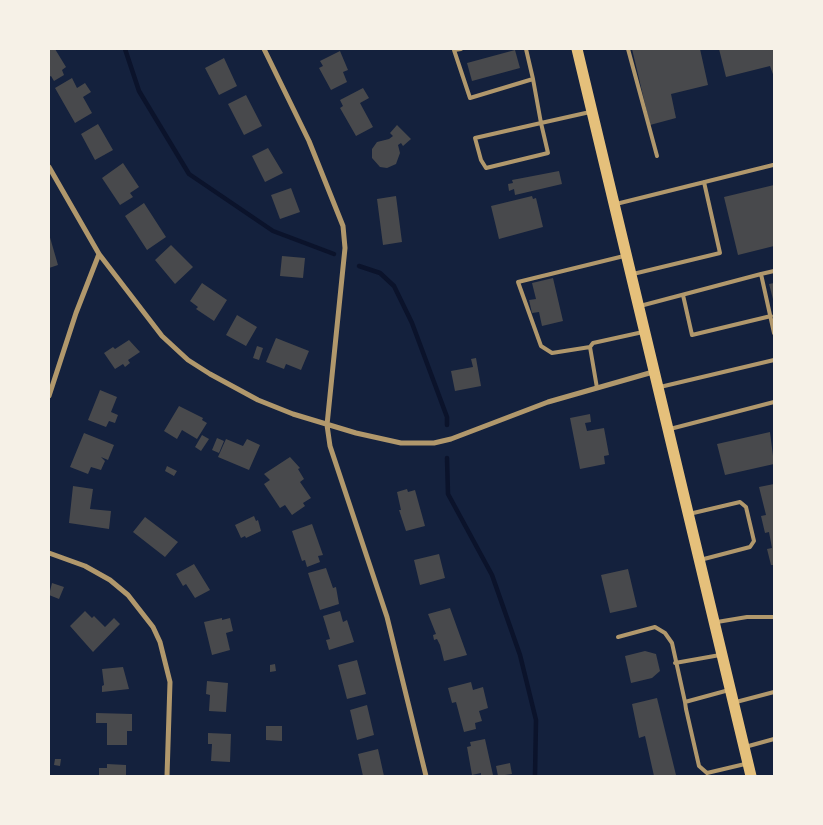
<!DOCTYPE html>
<style>
body{margin:0}
#map{position:relative;width:823px;height:825px;overflow:hidden;background:#14213d;font-family:"Public Sans",sans-serif}
canvas{display:block}
.frame{position:absolute;inset:0;border:50px solid #f6f1e7;pointer-events:none}
</style>
<div id="map">
<canvas width="823" height="825"></canvas>
<div class="frame"></div>
</div>
<script>
const g = document.querySelector('canvas').getContext('2d');
g.lineJoin = 'round';
function toPath(rows) {
  const path = new Path2D();
  for (const r of rows) {
    path.moveTo(r[0], r[1]);
    for (let i = 2; i < r.length; i += 2) path.lineTo(r[i], r[i + 1]);
  }
  return path;
}
function strokePath(path, color, width, dash) {
  g.strokeStyle = color;
  g.lineWidth = width;
  g.lineCap = dash ? 'butt' : 'round';
  g.setLineDash(dash || []);
  g.stroke(path);
}
function paint(path, color) {
  g.fillStyle = color;
  g.fill(path, 'evenodd');
}
strokePath(toPath([
 [125,49,139,91,189,174,273,231,334,254],
 [359,266,380,273,394,286,412,323,447,417,447,425],
 [447,458,448,494,492,575,520,655,536,720,535,776]
]), '#0b132b', 4.5);
paint(toPath([
 [49,49,55,49,66,67,62,70,64,75,54,81,51,76,49,77],
 [632,49,700,49,708,85,671,94,676,118,650,125],
 [719,49,774,49,774,77,770,66,726,77],
 [515,50,520,68,472,81,467,63],
 [340,51,348,70,343,72,347,82,331,90,319,68,323,66,320,61],
 [224,58,237,86,219,95,205,68],
 [72,78,77,88,85,83,91,92,83,97,92,113,75,123,55,88],
 [363,88,369,98,360,103,373,127,356,136,340,108,343,106,340,100],
 [246,95,262,126,244,135,228,104],
 [98,124,113,150,95,160,81,134],
 [397,125,411,139,403,146,401,143,398,145,400,153,396,164,387,168,380,167,372,158,372,149,377,142,389,139,393,136,390,133],
 [268,148,283,173,265,182,252,156],
 [123,163,139,187,130,193,133,197,120,205,102,178],
 [559,171,562,184,515,195,514,189,509,191,508,184,513,183,512,180],
 [774,185,774,246,738,255,724,197],
 [291,188,300,212,280,219,271,195],
 [396,196,402,242,383,245,377,199],
 [532,196,533,199,536,198,543,227,499,239,491,206],
 [144,203,166,237,147,250,125,216],
 [49,234,58,265,49,268],
 [171,245,193,267,175,284,155,260],
 [282,256,305,258,303,278,280,276],
 [553,278,563,321,542,326,539,312,532,313,529,300,536,299,532,283],
 [202,283,227,300,214,321,196,309,198,307,190,301],
 [774,283,774,303,769,284],
 [237,315,257,327,246,346,226,335],
 [276,338,309,351,301,370,286,364,284,369,266,362],
 [129,340,140,352,128,360,130,363,125,367,123,364,115,369,104,353,113,347,115,349],
 [257,346,263,348,259,360,253,358],
 [476,358,481,386,455,391,451,371,473,367,471,359],
 [100,390,117,397,111,412,118,415,115,423,109,421,106,427,88,420],
 [179,406,203,418,202,420,207,423,197,439,182,430,177,439,164,431],
 [590,414,591,422,585,423,587,431,604,428,609,455,604,456,605,464,580,469,570,418],
 [770,432,774,464,725,475,717,444],
 [84,433,114,445,108,460,101,457,105,461,101,470,91,467,88,474,70,467],
 [202,435,209,439,201,451,195,447],
 [217,438,224,441,219,453,212,450],
 [226,439,243,446,247,439,260,445,249,470,218,457],
 [290,457,300,468,298,469,304,479,300,482,311,498,303,503,305,506,292,515,285,505,280,508,264,484,270,480,264,474],
 [167,466,177,471,174,476,165,471],
 [774,484,774,565,771,565,767,549,772,548,769,532,765,533,761,516,766,515,759,487],
 [73,486,93,489,90,509,111,511,109,529,69,523],
 [407,489,408,492,415,490,425,526,406,531,399,510,401,510,397,492],
 [254,516,256,521,258,520,261,531,246,538,245,536,241,538,235,525],
 [145,517,178,542,165,557,133,532],
 [312,524,323,555,318,556,320,562,307,567,305,560,302,561,292,531],
 [439,554,445,578,420,585,414,560],
 [194,564,210,590,195,598,186,584,183,586,176,574],
 [326,568,333,588,336,587,339,604,320,610,308,573],
 [628,569,637,607,610,613,601,575],
 [52,583,64,587,59,599,49,595],
 [450,608,467,655,444,661,440,645,437,639,434,640,433,635,436,634,428,614],
 [85,611,92,618,94,616,105,627,114,618,120,624,93,652,70,626],
 [340,611,343,622,347,620,354,642,329,650,326,640,330,639,323,616],
 [222,618,222,620,230,618,233,631,226,633,230,650,212,655,204,622],
 [645,651,656,654,660,671,652,678,631,683,625,656],
 [357,660,366,694,347,699,338,665],
 [275,664,276,671,270,672,270,665],
 [123,667,129,689,102,692,102,686,104,685,102,669],
 [207,681,228,683,226,712,209,711,210,695,206,694],
 [471,682,473,690,483,687,488,708,479,711,482,721,475,723,476,729,464,732,456,702,452,703,448,688],
 [657,698,676,775,668,776,654,776,645,736,639,738,632,704],
 [367,705,374,735,357,740,350,710],
 [96,713,132,714,132,731,127,731,127,745,107,745,107,723,96,723],
 [266,726,282,726,282,741,266,740],
 [208,733,231,734,230,762,211,761,212,744,208,744],
 [485,739,493,775,481,776,481,773,472,775,467,747,471,746,470,742],
 [378,749,384,776,363,776,358,754],
 [55,759,61,759,60,766,54,765],
 [510,763,512,774,498,776,496,766],
 [107,764,126,765,126,776,99,776,99,768,107,768]
]), '#48494c');
strokePath(toPath([
 [461,49,454,50,470,98,533,79,526,49],
 [628,49,657,156],
 [533,79,541,123,590,112],
 [541,123,548,153,486,168,481,160,475,138,541,123],
 [616,204,773,165],
 [633,274,720,253,704,182],
 [761,274,774,271],
 [683,295,692,335,771,316],
 [640,306,761,274,774,333],
 [590,347,552,353,541,346,518,282,624,256],
 [660,387,774,360],
 [597,388,590,347,593,343,643,332],
 [670,429,774,402],
 [689,514,740,502,746,507,754,541,750,547,700,560],
 [717,622,747,617,774,617],
 [618,637,655,627,665,633,672,643,685,702],
 [675,663,720,655],
 [729,690,685,702,686,709,699,766,707,773,745,764],
 [736,702,774,692],
 [745,747,774,739]
]), '#b1986c', 4);
strokePath(toPath([
 [264,49,309,141,343,226,345,248,327,425,330,446,387,617,426,776],
 [49,167,99,254,162,336,188,360,210,374,258,400,293,414,356,433,401,443,434,443,451,439,548,402,653,372],
 [49,396,76,313,99,254],
 [49,553,85,566,110,580,128,595,153,627,160,642,170,682,167,776]
]), '#b1986c', 5);
strokePath(toPath([
 [577,49,751,776]
]), '#e5c07b', 11);
</script>
